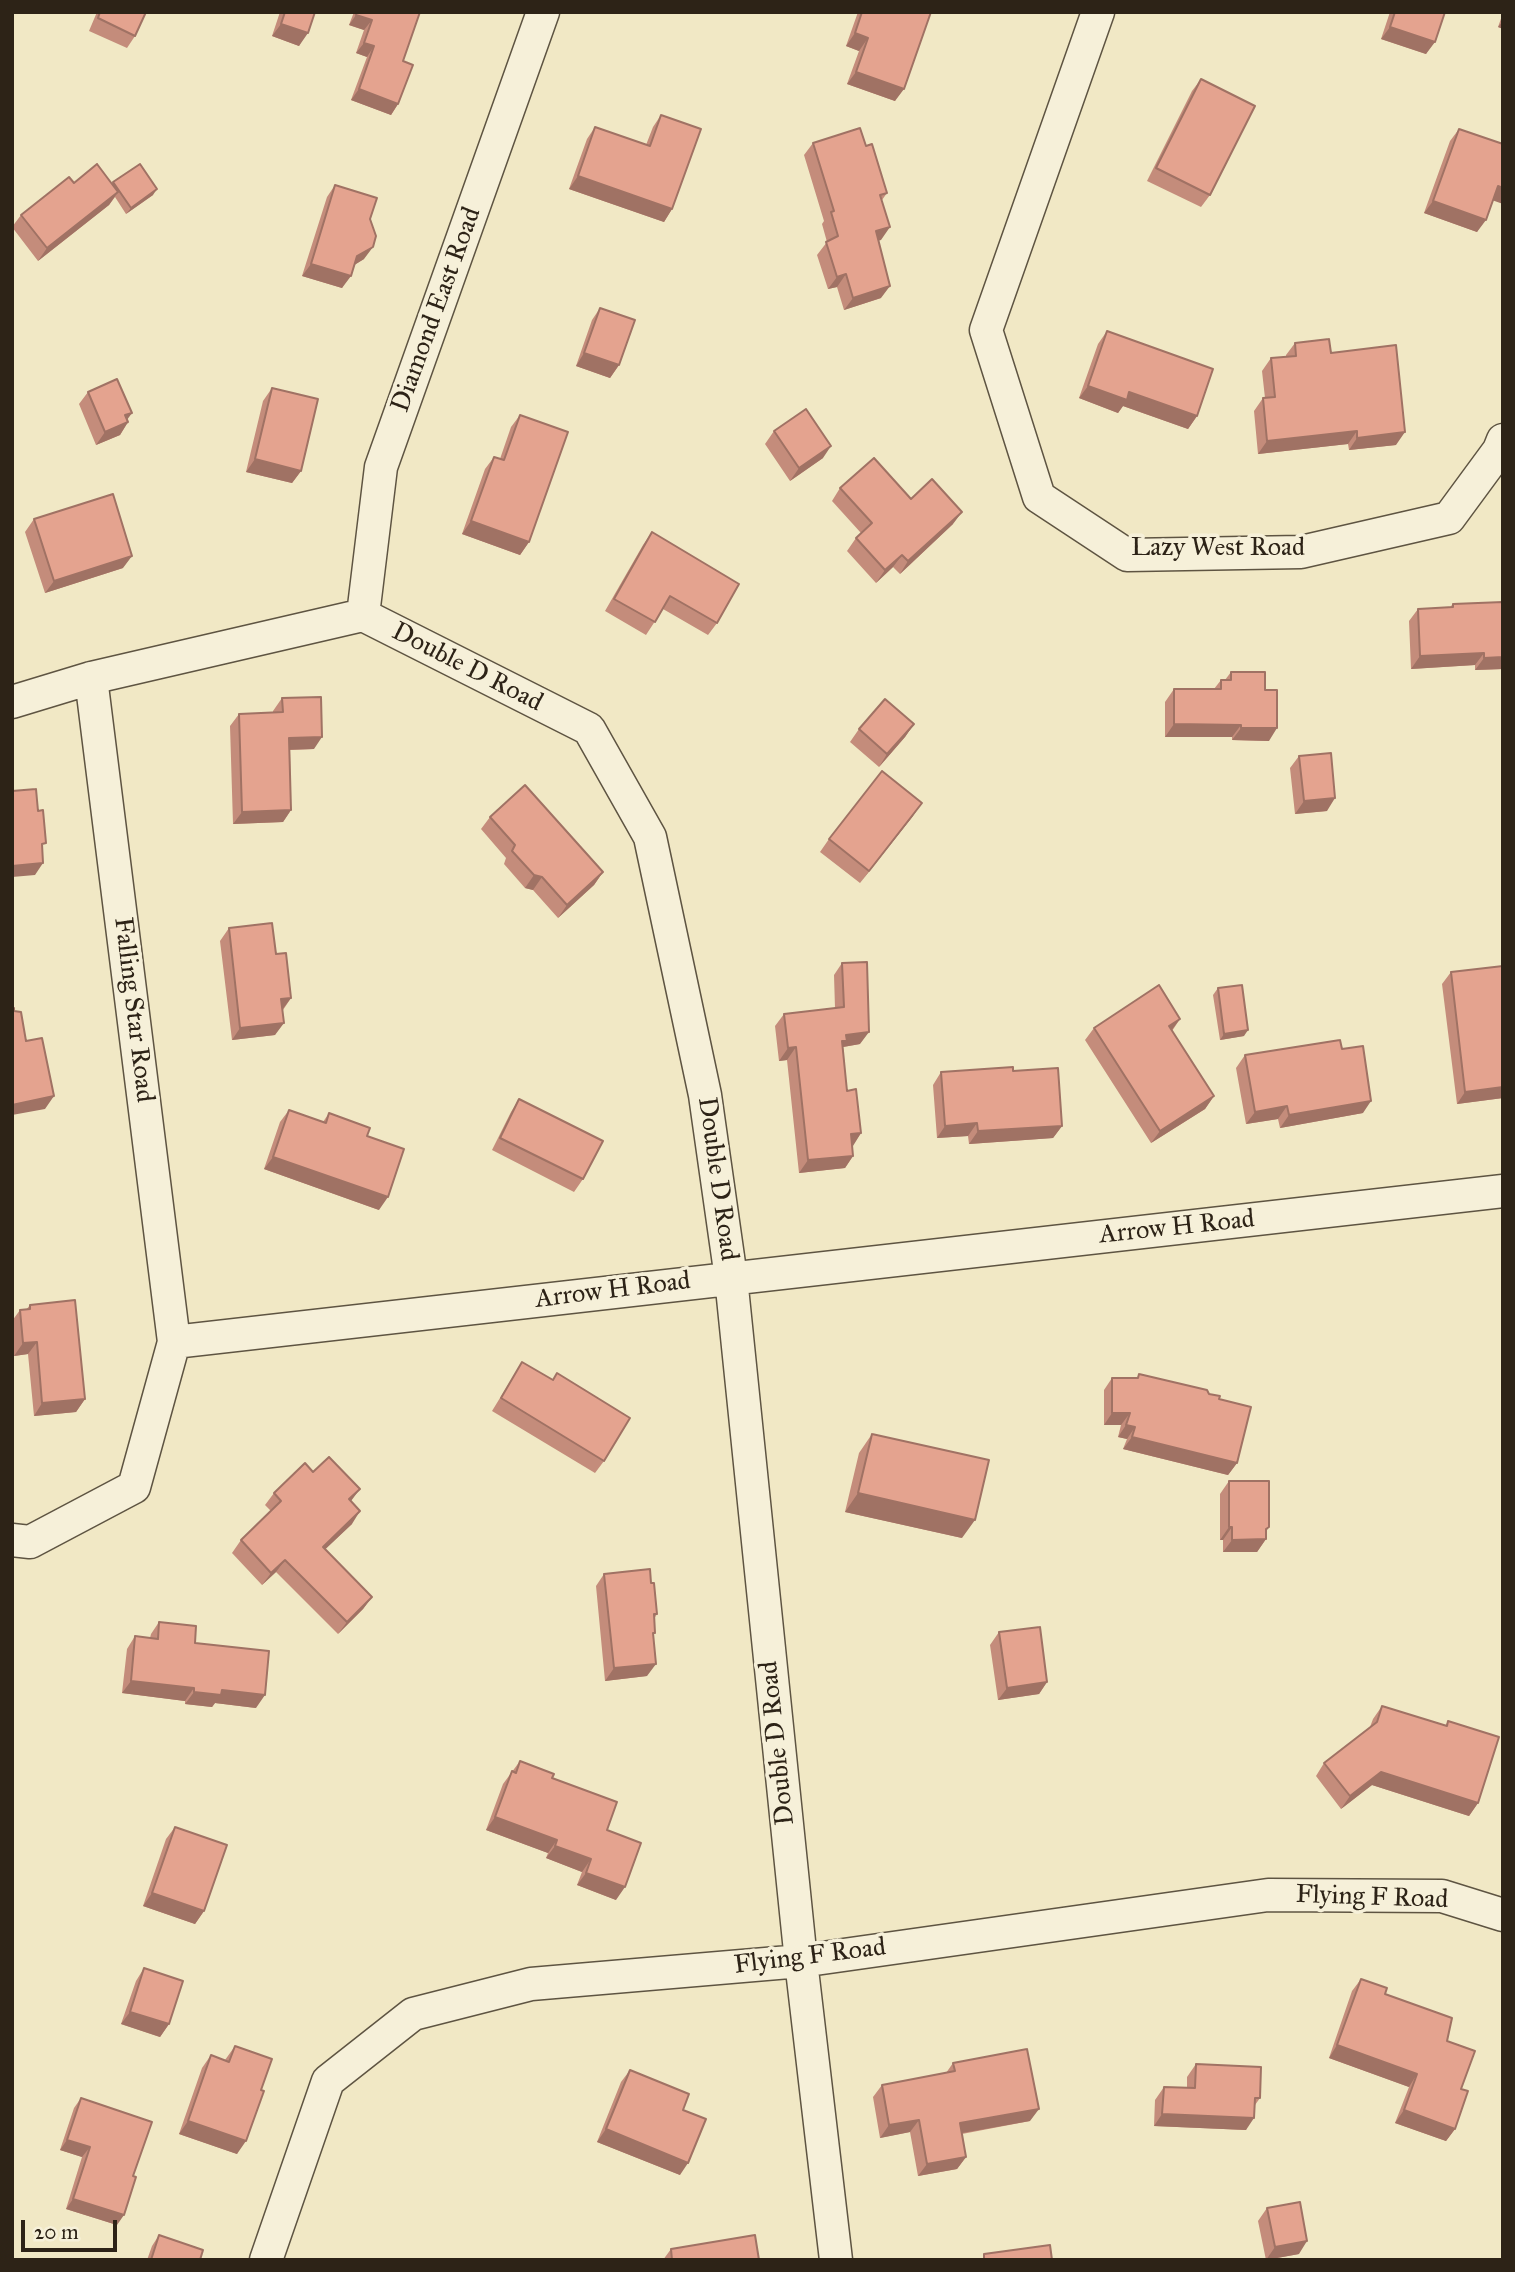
<!DOCTYPE html>
<style>
body{margin:0}
#map{position:relative;width:1515px;height:2272px;overflow:hidden;background:#f1e8c5;font-family:"IM FELL Great Primer",serif}
canvas{display:block}
.frame{position:absolute;inset:0;border:14px solid #2d2317;pointer-events:none}
.scale{position:absolute;left:21px;top:2220px;width:96px;height:32px;box-sizing:border-box;border:4px solid #2d2317;border-top:0;padding-left:9px;font-size:21px;line-height:24px;white-space:nowrap;color:#2d2317;-webkit-text-stroke:5px #f6f0d9;paint-order:stroke}
</style>
<div id="map">
<canvas width="1515" height="2272"></canvas>
<div class="frame"></div>
<div class="scale">20 m</div>
</div>
<script>
const g = document.querySelector('canvas').getContext('2d');
g.lineJoin = 'round';
function toPath(rows) {
  const path = new Path2D();
  for (const r of rows) {
    path.moveTo(r[0], r[1]);
    for (let i = 2; i < r.length; i += 2) path.lineTo(r[i], r[i + 1]);
  }
  return path;
}
function strokePath(path, color, width, dash) {
  g.strokeStyle = color;
  g.lineWidth = width;
  g.lineCap = dash ? 'butt' : 'round';
  g.setLineDash(dash || []);
  g.stroke(path);
}
function paint(path, color) {
  g.fillStyle = color;
  g.fill(path, 'evenodd');
}
function label(font, color, halo, rows, align = 'center') {
  g.font = font + ' "IM FELL Great Primer",serif';
  g.lineWidth = 7;
  g.setLineDash([]);
  g.textBaseline = 'middle';
  g.strokeStyle = halo;
  g.fillStyle = color;
  for (const [text, x, y, turn = 0] of rows) {
    g.save();
    g.translate(x, y);
    g.rotate((+turn || 0) * Math.PI / 180);
    g.textAlign = isNaN(turn) ? turn : align;
    if (halo) g.strokeText(text, 0, 0);
    g.fillText(text, 0, 0);
    g.restore();
  }
}
const minor = toPath([
 [1098,12,986,330,1039,497,1127,555,1301,552,1449,518,1499,450,1503,440],
 [363,615,381,467,543,12],
 [91,678,174,1342],
 [12,702,91,678,363,615,589,729,650,837,705,1095,731,1278,801,1961,836,2260],
 [12,1540,30,1542,134,1487,174,1342,1503,1191],
 [266,2260,328,2081,413,2014,531,1984,801,1961,1268,1895,1442,1896,1503,1915]
]);
strokePath(minor, '#5e5442', 35);
strokePath(minor, '#f6f0d9', 32);
paint(toPath([
 [97,12,146,12,135,36,127,48,89,31],
 [280,12,315,12,299,46,272,36],
 [354,12,420,12,403,61,398,104,391,115,351,100,367,57,356,53,364,30,349,25],
 [858,12,931,12,895,101,847,84,859,51,846,46],
 [1390,12,1445,12,1426,54,1381,39],
 [1503,13,1503,29,1498,27],
 [1201,79,1210,195,1201,207,1147,181,1192,91],
 [661,115,672,209,664,222,569,189,587,139,595,127,646,145,653,127],
 [1459,129,1493,200,1477,232,1424,213,1450,141],
 [813,143,866,146,887,193,882,200,881,240,878,240,881,298,844,310,837,287,828,289,817,255,827,242,822,224,824,221,804,155],
 [113,182,153,195,126,214,115,197,109,205,38,261,12,227,21,215,74,183,112,184],
 [335,185,370,219,364,259,354,265,342,288,302,276,327,197],
 [600,308,619,365,610,378,576,366,592,320],
 [1107,331,1197,416,1188,429,1123,406,1118,413,1079,398,1098,344],
 [1295,343,1331,353,1396,445,1349,450,1348,444,1258,454,1254,411,1263,398,1265,398,1262,371,1271,358,1286,357,1286,355],
 [272,388,301,471,292,483,246,472,263,401],
 [88,392,127,420,128,422,120,435,96,445,79,404],
 [520,415,529,542,520,555,462,534,485,469,494,457,500,459,511,427],
 [774,431,823,458,790,481,765,444],
 [840,488,911,499,953,524,900,574,893,567,876,583,847,551,856,538,861,533,832,501],
 [34,519,123,568,45,593,25,532],
 [652,532,717,623,708,635,663,609,646,635,605,611,643,545],
 [1503,602,1503,669,1475,670,1475,665,1411,669,1409,621,1418,609,1450,607,1453,604],
 [1231,672,1265,690,1269,741,1232,740,1232,737,1165,737,1165,702,1174,689,1214,689,1221,680,1225,680],
 [282,698,314,749,290,750,291,810,283,822,233,824,230,726,239,714,273,713,273,711],
 [914,724,905,737,879,767,850,742,859,729],
 [1299,756,1327,811,1295,814,1290,768],
 [913,816,860,883,820,852,829,839],
 [490,817,603,872,594,885,558,918,533,890,525,888,504,864,506,858,481,829],
 [229,928,276,954,291,998,283,1010,275,1035,232,1040,220,941],
 [842,963,860,1044,843,1047,847,1091,861,1133,852,1146,853,1156,845,1168,799,1173,787,1060,779,1061,775,1026,784,1014,835,1008,834,975],
 [1503,966,1503,1098,1457,1104,1442,984,1451,972],
 [1218,988,1244,1036,1220,1040,1213,995],
 [1180,1019,1172,1031,1214,1096,1205,1109,1151,1143,1085,1040,1094,1028],
 [1245,1055,1363,1113,1280,1128,1278,1119,1246,1124,1236,1068],
 [941,1072,1062,1126,1053,1138,969,1144,968,1136,937,1138,933,1085],
 [519,1099,583,1179,574,1192,492,1150,511,1112],
 [289,1110,323,1122,329,1113,379,1210,264,1169,280,1122],
 [30,1305,85,1399,76,1412,34,1416,28,1354,14,1356,12,1336,12,1321,20,1310,26,1310],
 [522,1362,553,1380,604,1461,595,1473,492,1411],
 [1139,1374,1209,1394,1219,1399,1237,1463,1228,1475,1123,1449,1127,1439,1118,1437,1121,1425,1104,1425,1104,1390,1112,1378,1137,1378],
 [872,1434,962,1538,845,1512,859,1453],
 [313,1472,351,1501,352,1524,325,1549,372,1597,363,1609,338,1634,276,1572,262,1585,232,1553,241,1540,271,1511,265,1505,274,1493],
 [1229,1481,1269,1527,1266,1531,1266,1539,1257,1552,1223,1552,1223,1540,1220,1540,1220,1494],
 [604,1574,651,1583,657,1614,654,1619,653,1636,647,1676,605,1681,596,1586],
 [159,1622,195,1643,256,1708,215,1703,212,1707,185,1704,185,1701,122,1693,127,1649,135,1636,150,1638,151,1634],
 [999,1632,1047,1682,1039,1694,998,1700,990,1645],
 [1382,1706,1445,1726,1448,1721,1478,1803,1469,1816,1372,1785,1341,1809,1316,1776,1324,1763,1370,1727,1373,1719],
 [520,1761,552,1778,607,1830,616,1900,577,1885,582,1872,546,1858,548,1853,486,1830,503,1784],
 [175,1827,204,1911,195,1924,143,1906,166,1839],
 [144,1968,169,2024,160,2037,121,2024,136,1981],
 [1361,1979,1385,1994,1447,2041,1461,2089,1455,2129,1446,2141,1395,2123,1409,2087,1329,2058,1352,1991],
 [235,2046,261,2090,237,2154,179,2134,202,2068,211,2055,225,2060],
 [953,2063,1030,2121,962,2134,966,2157,957,2169,918,2176,910,2132,880,2138,873,2097,882,2085,946,2073],
 [1196,2064,1260,2098,1255,2105,1246,2130,1154,2126,1155,2100,1164,2087,1187,2088,1187,2077],
 [630,2070,683,2110,680,2175,597,2142,621,2082],
 [81,2098,117,2225,66,2209,82,2157,60,2150,74,2108],
 [1267,2208,1299,2254,1266,2260,1258,2221],
 [159,2235,200,2260,147,2260,152,2246],
 [671,2249,759,2260,663,2260]
]), '#c48c7b');
paint(toPath([
 [356,15,372,20,364,30,349,25],
 [1503,21,1503,29,1498,27],
 [281,24,308,33,299,46,272,36],
 [1390,27,1435,42,1426,54,1381,39],
 [855,33,868,38,859,51,846,46],
 [364,43,374,46,367,57,356,53],
 [856,72,904,89,895,101,847,84],
 [359,89,398,104,391,115,351,100],
 [578,176,672,209,664,222,569,189],
 [1498,186,1503,188,1503,204,1489,199],
 [157,189,153,195,126,214,131,208],
 [118,192,109,205,38,261,47,248],
 [1433,201,1486,220,1477,232,1424,213],
 [890,227,881,240,867,244,876,231],
 [373,247,364,259,348,269,357,256],
 [311,264,351,276,342,288,302,276],
 [846,274,837,287,828,289,837,277],
 [890,286,881,298,844,310,853,298],
 [584,353,619,365,610,378,576,366],
 [1088,386,1129,392,1197,416,1188,429,1123,406,1118,413,1079,398],
 [132,413,124,424,128,422,120,435,96,445,105,432,125,415],
 [1357,431,1348,444,1258,454,1267,441],
 [1405,432,1396,445,1349,450,1357,438],
 [831,446,823,458,790,481,799,468],
 [255,459,301,471,292,483,246,472],
 [962,512,953,524,900,574,908,561],
 [471,521,529,542,520,555,462,534],
 [902,555,893,567,876,583,885,570],
 [132,556,123,568,45,593,54,581],
 [1484,653,1475,665,1411,669,1420,656],
 [1503,657,1503,669,1475,670,1484,658],
 [914,724,905,737,879,767,887,754],
 [1174,724,1241,725,1232,737,1165,737],
 [1241,728,1277,728,1269,741,1232,740],
 [322,737,314,749,280,750,289,738],
 [1335,798,1327,811,1295,814,1304,801],
 [922,803,913,816,860,883,869,871],
 [291,810,283,822,233,824,242,812],
 [43,863,35,875,12,877,12,866],
 [603,872,594,885,558,918,567,905],
 [534,875,542,877,533,890,525,888],
 [291,998,282,1010,281,999],
 [1180,1019,1171,1031,1169,1026],
 [284,1023,275,1035,232,1040,240,1028],
 [1248,1030,1244,1036,1220,1040,1224,1034],
 [869,1032,860,1044,843,1047,834,1053,846,1035],
 [796,1047,787,1060,779,1061,788,1048],
 [1503,1087,1503,1098,1457,1104,1465,1092],
 [54,1096,45,1109,12,1115,12,1105],
 [1214,1096,1205,1109,1151,1143,1160,1131],
 [1371,1101,1363,1113,1280,1128,1289,1115],
 [1287,1106,1278,1119,1246,1124,1255,1112],
 [977,1123,968,1136,937,1138,945,1126],
 [1062,1126,1053,1138,969,1144,978,1131],
 [861,1133,853,1146,842,1147,851,1134],
 [853,1156,845,1168,799,1173,808,1160],
 [273,1157,388,1197,379,1210,264,1169],
 [37,1342,28,1354,14,1356,23,1343],
 [85,1399,76,1412,34,1416,42,1403],
 [1112,1413,1130,1413,1121,1425,1104,1425],
 [1126,1425,1135,1427,1127,1439,1118,1437],
 [1132,1437,1237,1463,1228,1475,1123,1449],
 [360,1489,351,1501,349,1499],
 [858,1493,975,1520,962,1538,845,1512],
 [360,1511,352,1524,314,1560,323,1547],
 [1229,1527,1232,1527,1223,1540,1220,1540],
 [1269,1527,1260,1540,1266,1539,1257,1552,1223,1552,1232,1540],
 [285,1560,276,1572,262,1585,271,1573],
 [372,1597,363,1609,338,1634,347,1622],
 [656,1664,647,1676,605,1681,614,1668],
 [131,1681,194,1688,185,1701,122,1693],
 [1047,1682,1039,1694,998,1700,1007,1688],
 [222,1690,265,1695,256,1708,215,1703,212,1707,185,1704,194,1692],
 [1381,1772,1478,1803,1469,1816,1372,1785,1341,1809,1350,1796],
 [495,1817,557,1840,548,1853,486,1830],
 [555,1846,591,1859,582,1872,546,1858],
 [586,1873,625,1887,616,1900,577,1885],
 [152,1893,204,1911,195,1924,143,1906],
 [130,2012,169,2024,160,2037,121,2024],
 [1337,2045,1417,2074,1409,2087,1329,2058],
 [1039,2109,1030,2121,951,2135,960,2123],
 [1404,2110,1455,2129,1446,2141,1395,2123],
 [1162,2114,1254,2118,1246,2130,1154,2126],
 [919,2120,910,2132,880,2138,889,2125],
 [188,2121,246,2141,237,2154,179,2134],
 [606,2129,688,2163,680,2175,597,2142],
 [67,2140,90,2147,82,2157,60,2150],
 [966,2157,957,2169,918,2176,927,2164],
 [73,2199,124,2215,117,2225,66,2209],
 [1307,2241,1299,2254,1266,2260,1275,2247]
]), '#a07264');
const building = toPath([
 [100,12,146,12,135,36,98,18,100,12],
 [285,12,315,12,308,33,281,24,285,12],
 [357,12,420,12,403,61,413,65,398,104,359,89,374,46,364,43,372,20,356,15,357,12],
 [862,12,931,12,904,89,856,72,868,38,855,33,862,12],
 [1395,12,1445,12,1435,42,1390,27,1395,12],
 [1201,79,1255,106,1210,195,1156,168,1201,79],
 [661,115,701,129,672,209,578,176,595,127,650,146,661,115],
 [860,128,866,146,872,144,887,193,880,195,890,227,876,231,890,286,853,298,846,274,837,277,826,242,838,236,831,212,834,211,813,143,860,128],
 [1459,129,1503,144,1503,188,1498,186,1486,220,1433,201,1459,129],
 [97,164,118,192,47,248,21,215,69,177,74,183,97,164],
 [140,164,157,189,131,208,113,182,140,164],
 [335,185,377,198,370,219,376,236,373,247,357,256,351,276,311,264,335,185],
 [600,308,635,320,619,365,584,353,600,308],
 [1107,331,1213,369,1197,416,1129,392,1127,400,1088,386,1107,331],
 [1329,339,1331,353,1396,345,1405,432,1357,438,1357,431,1267,441,1263,398,1275,397,1271,358,1296,356,1295,343,1329,339],
 [117,379,132,413,125,415,128,422,105,432,88,392,117,379],
 [272,388,318,399,301,471,255,459,272,388],
 [806,409,831,446,799,468,774,431,806,409],
 [520,415,568,432,529,542,471,521,494,457,504,460,520,415],
 [874,458,911,499,932,479,962,512,908,561,902,555,885,570,856,538,872,523,840,488,874,458],
 [113,494,132,556,54,581,34,519,113,494],
 [652,532,739,584,717,623,670,596,655,622,614,599,652,532],
 [1503,602,1503,657,1484,658,1484,653,1420,656,1418,609,1453,607,1453,604,1503,602],
 [1231,672,1265,672,1265,690,1277,690,1277,728,1241,728,1241,725,1174,724,1174,689,1221,689,1221,680,1231,680,1231,672],
 [321,697,322,737,289,738,291,810,242,812,239,714,283,712,282,698,321,697],
 [885,699,914,724,887,754,859,729,885,699],
 [1331,753,1335,798,1304,801,1299,756,1331,753],
 [882,771,922,803,869,871,829,839,882,771],
 [525,785,603,872,567,905,542,877,534,875,512,851,515,845,490,817,525,785],
 [36,789,38,811,43,810,46,843,42,844,43,863,12,866,12,791,36,789],
 [272,923,276,954,286,953,291,998,281,999,284,1023,240,1028,229,928,272,923],
 [867,962,869,1032,846,1035,847,1041,842,1041,847,1091,856,1089,861,1133,851,1134,853,1156,808,1160,796,1047,788,1048,784,1014,844,1007,842,963,867,962],
 [1503,966,1503,1087,1465,1092,1451,972,1503,966],
 [1159,985,1180,1019,1169,1026,1214,1096,1160,1131,1094,1028,1159,985],
 [1242,985,1248,1030,1224,1034,1218,988,1242,985],
 [12,1008,14,1008,14,1011,21,1012,26,1041,42,1038,54,1096,12,1105,12,1008],
 [1340,1040,1342,1049,1363,1046,1371,1101,1289,1115,1287,1106,1255,1112,1245,1055,1340,1040],
 [1013,1067,1013,1071,1058,1068,1062,1126,978,1131,977,1123,945,1126,941,1072,1013,1067],
 [519,1099,603,1141,583,1179,500,1138,519,1099],
 [289,1110,326,1123,329,1113,370,1128,367,1136,404,1149,388,1197,273,1157,289,1110],
 [75,1300,85,1399,42,1403,37,1342,23,1343,20,1310,30,1309,30,1305,75,1300],
 [522,1362,553,1380,557,1373,630,1418,604,1461,501,1398,522,1362],
 [1139,1374,1207,1390,1209,1394,1220,1396,1219,1399,1251,1407,1237,1463,1132,1437,1135,1427,1126,1425,1130,1413,1112,1413,1112,1378,1138,1378,1139,1374],
 [872,1434,989,1460,975,1520,858,1493,872,1434],
 [329,1457,360,1489,349,1499,360,1511,323,1547,372,1597,347,1622,285,1560,271,1573,241,1540,281,1501,274,1493,305,1463,313,1472,329,1457],
 [1229,1481,1269,1481,1269,1527,1266,1529,1266,1539,1232,1540,1232,1527,1229,1527,1229,1481],
 [650,1569,651,1583,654,1583,657,1614,654,1614,655,1633,653,1633,656,1664,614,1668,604,1574,650,1569],
 [159,1622,196,1626,195,1643,269,1651,265,1695,222,1690,221,1695,194,1692,194,1688,131,1681,135,1636,158,1639,159,1622],
 [1040,1627,1047,1682,1007,1688,999,1632,1040,1627],
 [1382,1706,1447,1726,1448,1721,1499,1737,1478,1803,1381,1772,1350,1796,1324,1763,1377,1722,1382,1706],
 [520,1761,554,1774,552,1778,617,1802,607,1830,641,1843,625,1887,586,1873,591,1859,555,1846,557,1840,495,1817,512,1771,516,1773,520,1761],
 [175,1827,227,1845,204,1911,152,1893,175,1827],
 [144,1968,183,1981,169,2024,130,2012,144,1968],
 [1361,1979,1387,1988,1385,1994,1452,2018,1447,2041,1475,2051,1461,2089,1468,2091,1455,2129,1404,2110,1417,2074,1337,2045,1361,1979],
 [235,2046,272,2059,261,2090,264,2091,246,2141,188,2121,211,2055,229,2062,235,2046],
 [1027,2049,1039,2109,960,2123,966,2157,927,2164,919,2120,889,2125,882,2085,955,2071,953,2063,1027,2049],
 [1196,2064,1261,2067,1260,2098,1255,2098,1254,2118,1162,2114,1164,2087,1195,2088,1196,2064],
 [630,2070,689,2094,683,2110,706,2119,688,2163,606,2129,630,2070],
 [81,2098,152,2122,133,2176,136,2177,124,2215,73,2199,90,2147,67,2140,81,2098],
 [1300,2202,1307,2241,1275,2247,1267,2208,1300,2202],
 [159,2235,203,2250,200,2260,151,2260,159,2235],
 [755,2235,759,2260,672,2260,671,2249,755,2235],
 [1050,2245,1052,2260,984,2260,984,2254,1050,2245]
]);
paint(building, '#e4a38f');
strokePath(building, '#a07264', 2);
label('26px', '#2d2317', '#f6f0d9', [
 ["Diamond East Road",437,310,-70],
 ["Lazy West Road",1218,549],
 ["Double D Road",467,668,27],
 ["Falling Star Road",133,1010,83],
 ["Double D Road",717,1179,82],
 ["Arrow H Road",1177,1228,-6],
 ["Arrow H Road",613,1291,-7],
 ["Double D Road",778,1743,-96],
 ["Flying F Road",1372,1898,2],
 ["Flying F Road",810,1957,-7]
]);
</script>
